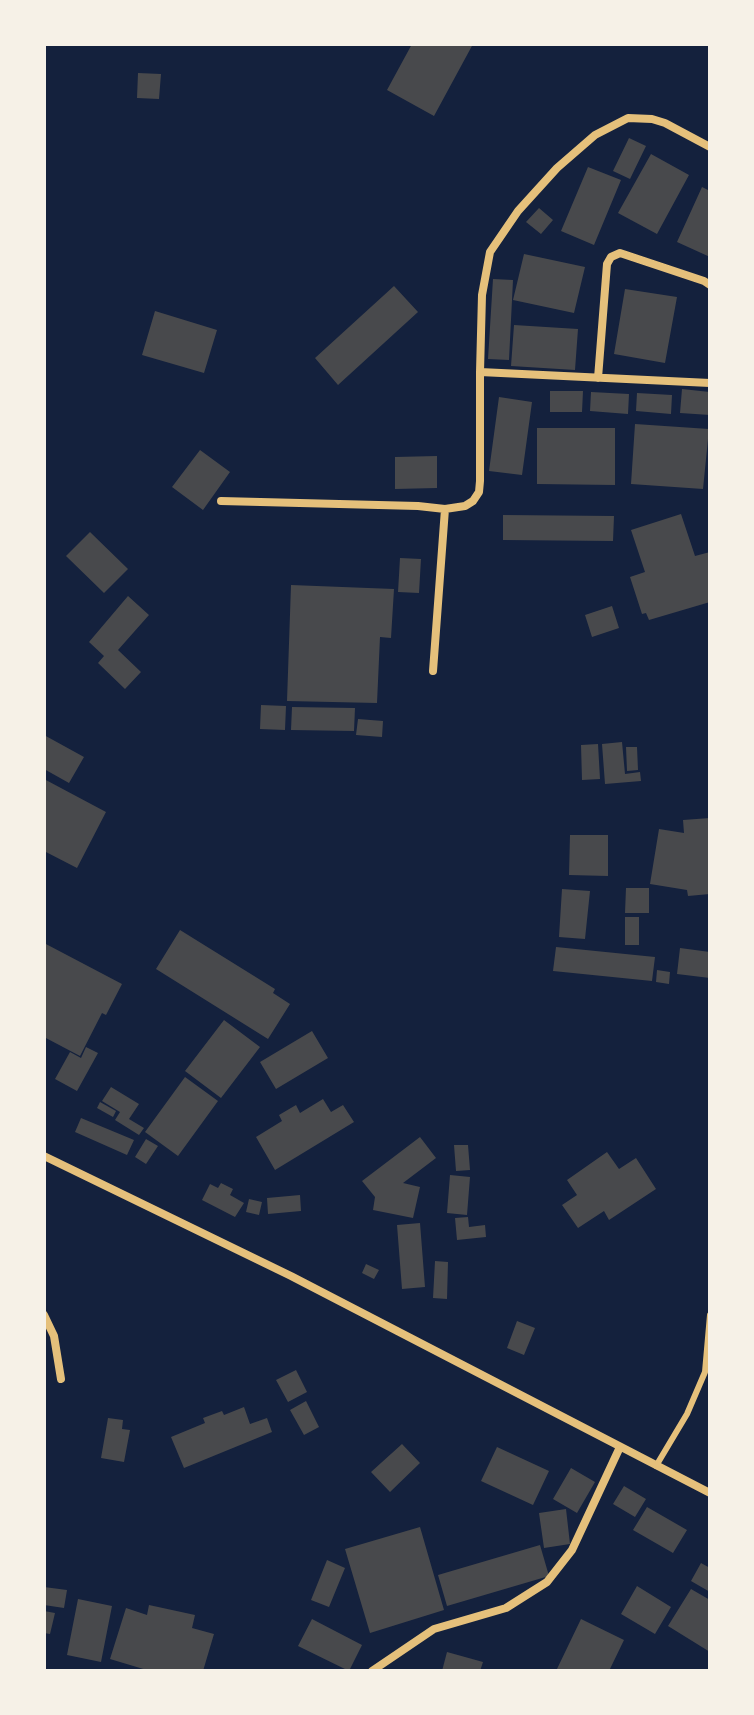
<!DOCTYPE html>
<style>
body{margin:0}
#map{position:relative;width:754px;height:1715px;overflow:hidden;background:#14213d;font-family:Rubik,sans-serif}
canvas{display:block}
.frame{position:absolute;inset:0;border:46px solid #f6f1e7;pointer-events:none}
</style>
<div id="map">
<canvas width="754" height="1715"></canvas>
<div class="frame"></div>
</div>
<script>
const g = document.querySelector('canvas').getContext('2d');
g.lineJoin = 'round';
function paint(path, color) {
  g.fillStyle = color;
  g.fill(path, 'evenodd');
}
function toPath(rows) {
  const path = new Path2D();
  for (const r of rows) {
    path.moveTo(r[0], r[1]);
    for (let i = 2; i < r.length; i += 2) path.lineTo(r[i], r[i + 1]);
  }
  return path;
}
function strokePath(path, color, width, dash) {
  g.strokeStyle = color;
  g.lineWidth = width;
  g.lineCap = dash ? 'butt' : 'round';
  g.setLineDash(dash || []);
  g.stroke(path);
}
paint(toPath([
 [412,44,473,44,434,116,387,90],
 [138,73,161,74,159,99,137,98],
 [629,138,646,146,630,179,613,171],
 [651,154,689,175,657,234,618,213],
 [588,167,621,180,594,245,561,231],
 [702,187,710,191,710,257,677,242],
 [539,208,553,220,541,234,526,222],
 [524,254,585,267,574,313,513,300],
 [493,279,513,280,509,360,488,359],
 [394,286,418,312,338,385,315,358],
 [625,289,677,297,665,363,614,354],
 [155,311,217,330,204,373,142,355],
 [514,325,578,329,575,370,511,366],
 [682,389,710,392,710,415,680,413],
 [550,391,583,391,582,412,550,412],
 [591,392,629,394,628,414,590,411],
 [637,393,672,395,671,414,636,411],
 [499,397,532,402,522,475,489,471],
 [635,424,709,429,703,489,631,484],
 [537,428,615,428,615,485,537,484],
 [200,450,230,472,203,510,172,487],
 [437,456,437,488,395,489,395,457],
 [681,514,695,556,710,552,710,602,649,620,646,613,642,614,630,577,645,572,631,530],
 [503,515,614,516,613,541,503,540],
 [90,532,128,569,104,593,66,556],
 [400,558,421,559,419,593,398,592],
 [291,585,394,589,391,638,380,637,377,703,287,701],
 [128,596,149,615,118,650,141,672,125,689,98,663,104,656,89,642],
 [612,606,619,628,592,637,585,615],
 [261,705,286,706,285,730,260,729],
 [292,707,355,708,354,731,291,730],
 [358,719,383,721,382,737,356,735],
 [44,735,84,757,69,783,44,769],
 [622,742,625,774,640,772,641,781,605,784,602,744],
 [598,744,600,779,582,780,581,745],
 [626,747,637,747,638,770,627,771],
 [44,779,106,812,77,868,44,851],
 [710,818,710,894,688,896,687,890,650,884,659,829,684,833,683,820],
 [570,835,608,835,608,876,569,875],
 [626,888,649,888,649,913,625,913],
 [562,889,590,891,585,939,559,937],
 [625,917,639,917,639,945,625,945],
 [180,930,275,989,273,993,290,1004,268,1039,156,969],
 [44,943,122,984,106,1015,102,1013,80,1056,44,1037],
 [556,947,655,957,652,981,553,971],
 [680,948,710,952,710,978,677,974],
 [657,970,670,972,669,984,656,982],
 [224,1020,260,1047,221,1098,185,1071],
 [312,1031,328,1058,276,1089,260,1062],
 [86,1047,98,1053,77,1091,55,1079,70,1052,81,1058],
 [185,1077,218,1101,178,1156,145,1132],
 [111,1087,139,1104,129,1119,144,1128,139,1135,115,1120,120,1112,102,1101],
 [323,1099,331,1112,343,1105,354,1122,275,1170,256,1137,282,1121,279,1115,296,1105,300,1113],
 [100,1102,116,1111,113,1117,97,1108],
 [81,1118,134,1140,127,1155,75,1132],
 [420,1137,436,1158,403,1183,420,1187,413,1218,373,1210,375,1197,362,1181],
 [146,1139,158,1146,146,1164,135,1157],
 [454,1145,468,1145,470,1170,456,1171],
 [607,1152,619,1169,636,1158,656,1189,609,1220,604,1211,578,1228,562,1205,577,1195,567,1180],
 [450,1175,470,1177,467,1215,447,1213],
 [221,1183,233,1189,230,1195,244,1203,235,1217,202,1200,210,1184,218,1188],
 [300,1195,301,1211,268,1214,267,1198],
 [249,1199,262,1202,259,1215,246,1212],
 [468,1217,469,1227,485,1225,486,1237,457,1240,455,1218],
 [420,1223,425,1287,402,1289,397,1225],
 [435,1261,448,1262,447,1299,433,1298],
 [366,1264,379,1270,374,1279,362,1273],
 [517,1321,535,1328,524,1355,507,1348],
 [296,1370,307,1392,288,1402,276,1380],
 [306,1401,319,1427,304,1435,290,1410],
 [244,1407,250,1424,267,1418,272,1432,184,1468,171,1437,205,1423,203,1418,222,1411,224,1415],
 [108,1418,123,1420,122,1429,130,1430,124,1462,101,1458],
 [402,1444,420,1463,390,1492,371,1472],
 [497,1447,549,1471,533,1505,481,1481],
 [571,1468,595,1482,577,1513,553,1499],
 [624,1486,646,1499,635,1517,613,1504],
 [647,1507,687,1530,673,1553,633,1530],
 [566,1509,570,1544,544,1548,539,1513],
 [420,1527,444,1610,370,1633,345,1549],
 [540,1545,549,1576,447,1606,438,1575],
 [327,1560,345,1568,329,1607,311,1600],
 [701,1563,710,1568,710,1592,691,1581],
 [637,1586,671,1607,655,1634,621,1614],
 [44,1587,67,1590,64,1608,44,1605],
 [691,1589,710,1600,710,1652,668,1626],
 [78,1599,112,1606,101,1662,67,1655],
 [149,1605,195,1615,192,1628,214,1634,203,1671,150,1671,110,1659,126,1608,147,1615],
 [44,1611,55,1613,50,1634,44,1633],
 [312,1619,362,1645,349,1671,298,1646],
 [581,1619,624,1640,609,1671,556,1671],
 [447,1652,483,1662,480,1671,442,1671]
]), '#48494c');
strokePath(toPath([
 [656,1466,687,1414,705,1372,710,1315]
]), '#e5c07b', 6);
strokePath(toPath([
 [480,372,710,383],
 [598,378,607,264,611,257,620,253,704,281,710,285],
 [221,501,418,506,445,509,465,506,473,501,479,492,480,481,480,372,482,295,490,252,518,211,557,168,595,135,628,118,652,119,665,123,710,147],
 [433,671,445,509],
 [44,1156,291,1276,710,1493],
 [44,1315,54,1336,61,1379],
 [372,1671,434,1629,506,1608,547,1582,572,1550,620,1447]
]), '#e5c07b', 8);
</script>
